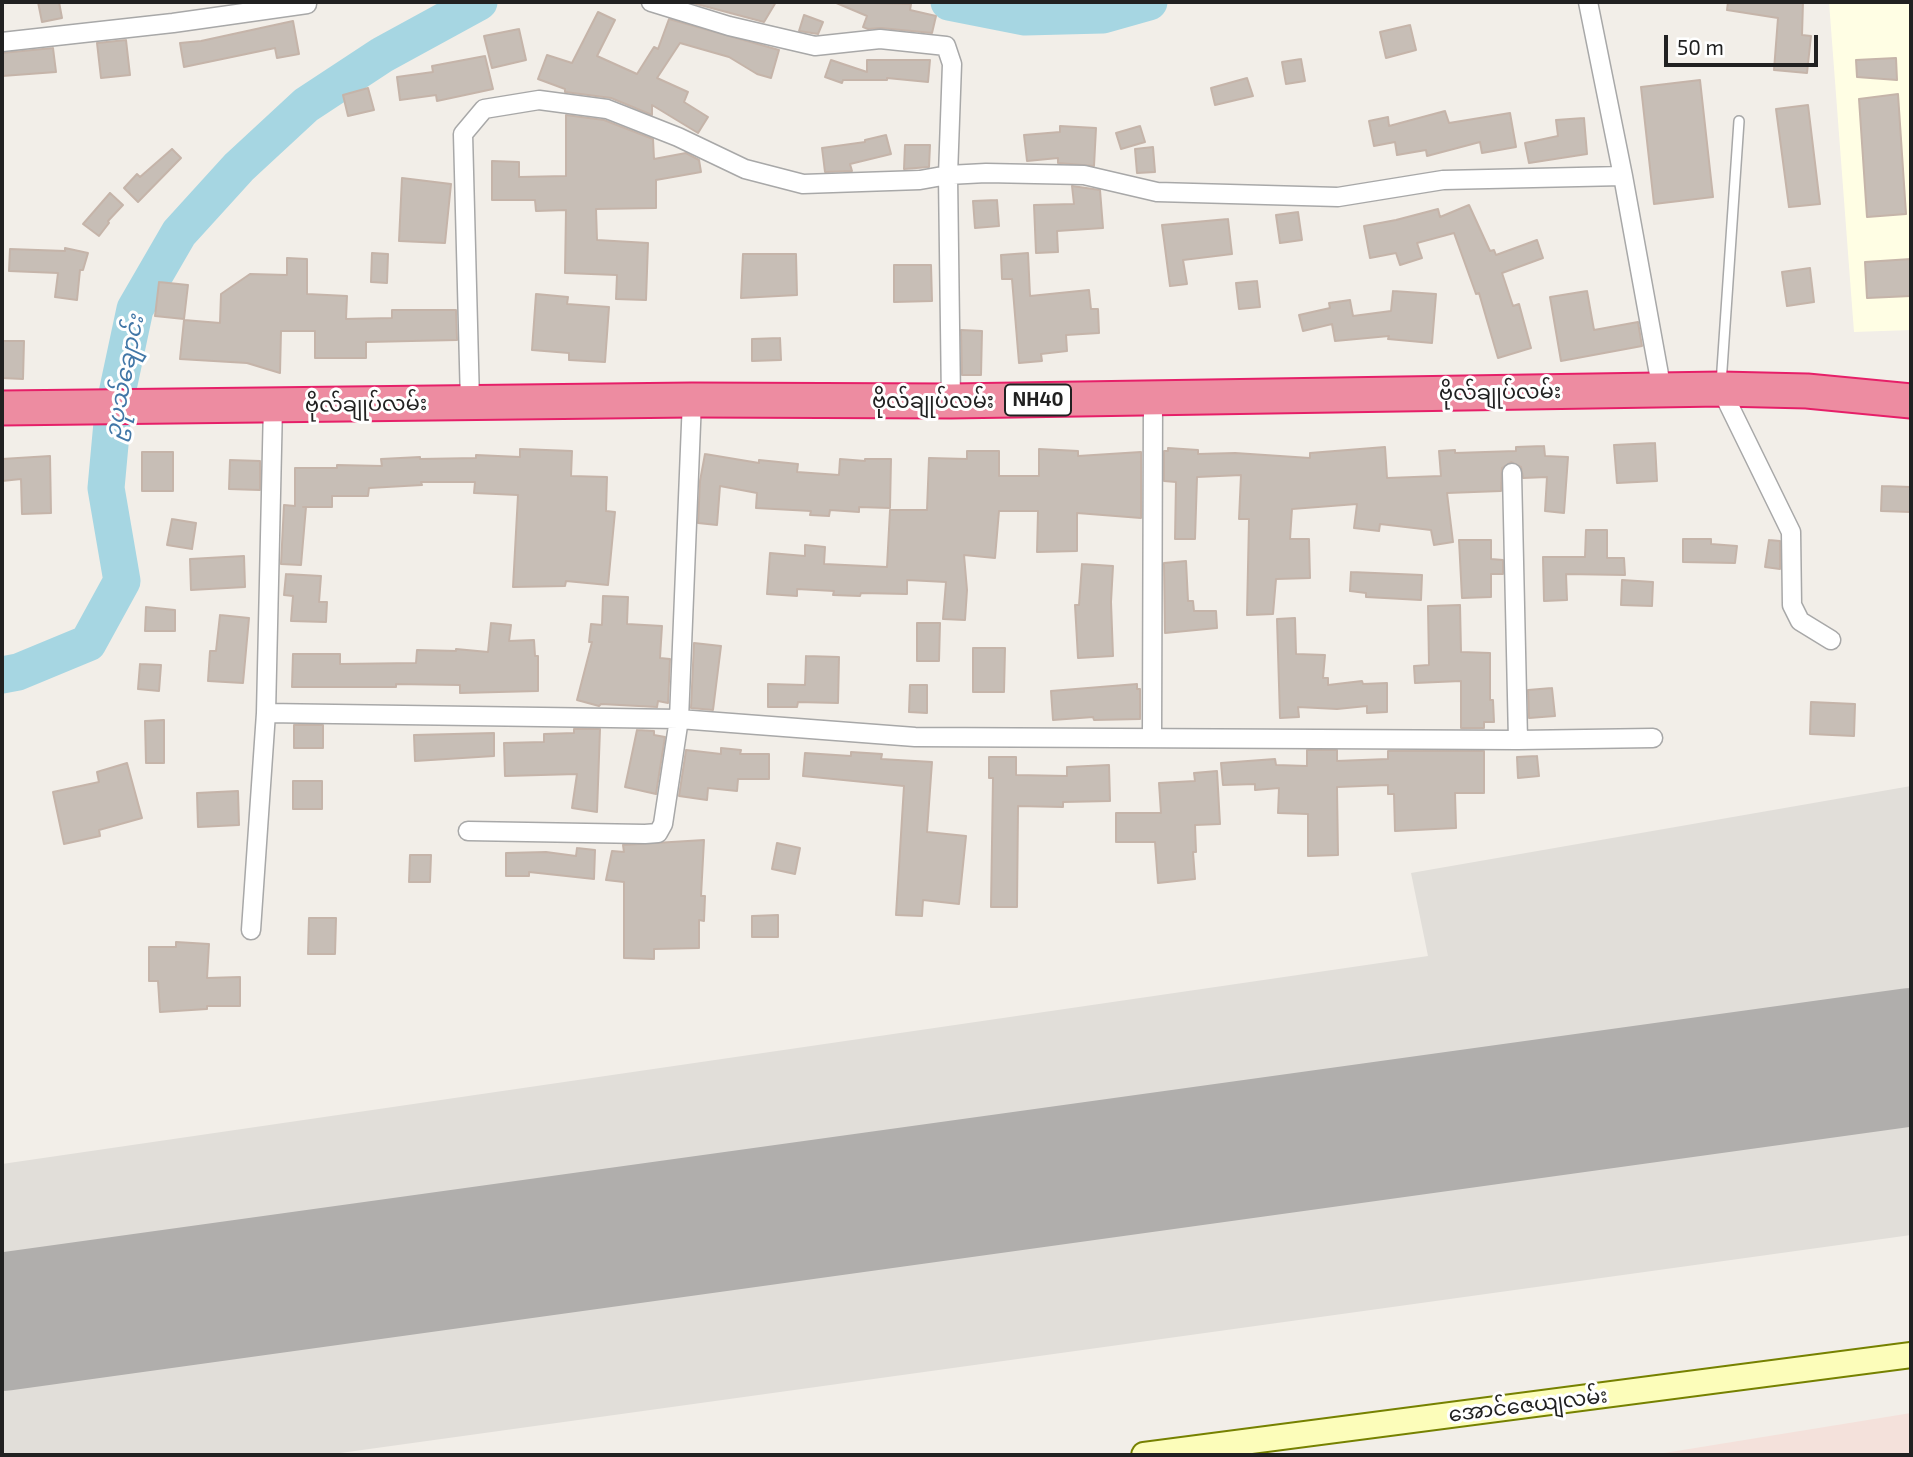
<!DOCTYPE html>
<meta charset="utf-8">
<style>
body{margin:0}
#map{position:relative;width:1913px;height:1457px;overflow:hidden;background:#f2eee8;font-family:"Exo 2",sans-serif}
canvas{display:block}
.frame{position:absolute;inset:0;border:4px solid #212121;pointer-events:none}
.scale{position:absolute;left:1664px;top:35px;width:154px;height:32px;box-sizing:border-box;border:4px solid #212121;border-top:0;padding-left:9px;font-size:21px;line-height:24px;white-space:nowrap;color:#212121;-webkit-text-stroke:5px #fff;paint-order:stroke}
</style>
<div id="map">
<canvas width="1913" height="1457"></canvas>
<div class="frame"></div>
<div class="scale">50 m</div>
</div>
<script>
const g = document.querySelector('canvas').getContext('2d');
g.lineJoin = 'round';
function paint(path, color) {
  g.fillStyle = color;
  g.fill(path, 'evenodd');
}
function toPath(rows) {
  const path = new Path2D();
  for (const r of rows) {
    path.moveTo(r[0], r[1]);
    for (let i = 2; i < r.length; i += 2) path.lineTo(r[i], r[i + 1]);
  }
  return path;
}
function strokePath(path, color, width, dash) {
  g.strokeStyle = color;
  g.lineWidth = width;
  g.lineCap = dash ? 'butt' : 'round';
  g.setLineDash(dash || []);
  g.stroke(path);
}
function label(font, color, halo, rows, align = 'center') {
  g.font = font + ' "Exo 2","Noto Sans Myanmar",sans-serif';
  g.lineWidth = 6;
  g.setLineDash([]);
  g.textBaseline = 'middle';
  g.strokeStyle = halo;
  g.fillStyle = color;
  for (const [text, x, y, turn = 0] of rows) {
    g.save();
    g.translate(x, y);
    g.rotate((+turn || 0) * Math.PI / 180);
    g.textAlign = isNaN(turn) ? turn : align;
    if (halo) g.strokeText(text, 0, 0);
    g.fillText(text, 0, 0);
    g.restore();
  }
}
paint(toPath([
 [1829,2,1911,2,1911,330,1854,332]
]), '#fffee4');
paint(toPath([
 [1911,1413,1911,1455,1652,1455]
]), '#f4e1db');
paint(toPath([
 [1911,786,1911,1235,326,1455,2,1455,2,1164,1428,956,1411,873]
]), '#e1ded9');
strokePath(toPath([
 [949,2,1025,17,1103,15,1149,2],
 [2,675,18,672,88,643,122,581,106,488,113,412,135,309,179,233,239,167,306,105,382,55,479,2]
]), '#a6d6e2', 37);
strokePath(toPath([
 [2,1322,1911,1057]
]), '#b0aeac', 138);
const building = toPath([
 [38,2,59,2,62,18,42,22,38,2],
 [689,2,776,2,764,22,689,2],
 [834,2,911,4,910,10,936,16,932,33,881,28,868,29,863,27,867,16,834,2],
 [1728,2,1803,2,1802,35,1811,36,1807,73,1774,70,1778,18,1727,10,1728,2],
 [598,12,615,20,597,56,637,74,654,47,658,49,669,19,779,50,771,78,757,74,729,57,680,43,657,78,688,92,684,102,708,117,698,133,652,105,652,115,611,98,565,92,565,89,538,79,547,55,572,63,598,12],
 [804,15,823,22,818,34,799,31,804,15],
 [293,21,299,54,277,58,275,48,184,67,180,43,201,41,293,21],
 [1410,25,1416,50,1386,58,1380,32,1410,25],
 [519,29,526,60,492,68,484,36,519,29],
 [126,40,130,75,101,78,97,43,126,40],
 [53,48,56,72,2,76,2,53,53,48],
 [485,56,493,89,437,101,436,95,400,100,397,77,433,72,432,66,485,56],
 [1896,58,1897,80,1857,77,1856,60,1896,58],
 [1301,59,1305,81,1286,84,1282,62,1301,59],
 [831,60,867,72,867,60,930,60,928,82,887,78,887,80,843,80,842,83,825,77,831,60],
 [1247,78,1253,96,1215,105,1211,88,1247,78],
 [1700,80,1713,197,1654,204,1641,87,1700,80],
 [368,88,374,110,348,116,343,95,368,88],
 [1898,94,1906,214,1867,217,1859,99,1898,94],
 [1808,105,1820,204,1789,207,1776,109,1808,105],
 [1445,111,1449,123,1510,113,1516,147,1482,153,1480,142,1427,156,1426,150,1397,155,1395,142,1374,146,1369,121,1388,117,1389,126,1445,111],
 [566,115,604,120,653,139,654,159,686,153,699,160,701,172,656,180,656,208,596,209,597,240,648,243,646,300,616,299,617,275,565,273,566,210,536,211,535,200,492,200,492,161,519,162,519,177,566,176,566,115],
 [1584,118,1587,154,1529,163,1525,143,1558,136,1556,120,1584,118],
 [1060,126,1096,128,1094,166,1058,163,1058,158,1027,161,1024,135,1060,132,1060,126],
 [1140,126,1145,142,1121,149,1116,133,1140,126],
 [886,135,891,154,850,164,852,171,825,172,822,148,865,142,865,140,886,135],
 [905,145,930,145,929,167,904,169,905,145],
 [1153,147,1155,172,1137,173,1135,149,1153,147],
 [172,149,181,158,138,202,124,188,137,174,140,177,172,149],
 [402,178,451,184,445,243,399,241,402,178],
 [1072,186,1100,190,1103,228,1057,231,1058,252,1036,253,1034,205,1074,204,1072,186],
 [110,193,123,205,108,221,109,223,99,236,83,224,110,193],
 [997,200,999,226,975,228,973,201,997,200],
 [1469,205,1490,251,1494,250,1496,255,1537,240,1543,258,1502,273,1513,306,1519,304,1531,348,1498,358,1479,293,1476,294,1454,233,1417,243,1422,258,1400,265,1396,253,1370,258,1364,226,1396,220,1438,209,1440,217,1469,205],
 [1298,212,1302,240,1280,243,1276,215,1298,212],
 [1228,219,1232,254,1183,260,1187,284,1170,286,1162,225,1228,219],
 [65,248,88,253,83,270,80,270,77,300,55,297,58,273,9,271,10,249,65,251,65,248],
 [372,253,388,254,387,283,371,282,372,253],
 [1028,253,1030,296,1089,290,1091,309,1098,309,1099,333,1066,335,1067,351,1041,354,1042,361,1019,363,1012,279,1002,279,1001,255,1028,253],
 [743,254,796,254,797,295,741,298,743,254],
 [287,258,307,259,307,294,347,296,346,319,392,318,392,310,456,310,457,340,366,342,366,358,315,358,315,331,281,331,280,373,247,363,180,359,184,320,220,323,221,294,250,274,287,275,287,258],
 [1911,259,1911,296,1867,298,1865,262,1911,259],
 [894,265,931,265,932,301,894,302,894,265],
 [1810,268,1814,302,1787,306,1782,272,1810,268],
 [1257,281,1260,307,1239,309,1236,283,1257,281],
 [159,282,188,285,184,319,155,316,159,282],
 [1393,291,1436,294,1432,343,1388,339,1389,336,1335,341,1332,324,1303,331,1299,315,1330,308,1329,303,1350,300,1353,316,1391,311,1393,291],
 [1587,291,1594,330,1638,322,1642,346,1561,361,1550,297,1587,291],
 [536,294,568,297,567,304,609,307,605,362,569,360,569,353,532,350,536,294],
 [961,330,982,331,981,375,962,375,961,330],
 [780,338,781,360,752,361,752,339,780,338],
 [2,341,24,341,23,379,2,378,2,341],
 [1655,443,1657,481,1617,483,1614,445,1655,443],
 [1544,446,1545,456,1568,457,1564,513,1545,511,1547,477,1523,478,1521,467,1511,462,1502,468,1501,491,1447,493,1453,542,1434,545,1431,530,1380,524,1379,531,1354,528,1357,504,1292,509,1290,539,1309,539,1310,578,1276,579,1273,614,1247,615,1249,519,1239,519,1241,475,1197,477,1195,539,1175,539,1176,482,1164,481,1164,451,1168,451,1168,448,1198,450,1198,454,1235,453,1310,458,1310,453,1385,447,1387,478,1441,476,1439,451,1455,450,1455,453,1516,451,1516,447,1544,446],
 [520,449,572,451,571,476,607,477,606,511,615,512,608,585,566,581,565,586,513,587,518,495,474,493,475,482,421,482,422,485,369,488,368,496,332,496,332,507,303,507,306,507,301,565,281,564,284,505,295,506,295,468,337,468,337,465,382,466,381,459,420,457,420,459,476,458,476,455,520,457,520,449],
 [1039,449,1078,451,1078,456,1141,452,1141,518,1077,513,1077,551,1037,552,1038,511,999,511,995,558,964,555,967,590,965,620,943,619,946,582,907,580,907,594,861,593,860,596,833,595,834,591,797,589,797,596,767,594,770,553,805,556,805,545,825,547,824,564,887,567,890,510,927,510,929,458,967,459,967,451,999,451,999,476,1039,476,1039,449],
 [142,452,173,452,173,491,142,491,142,452],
 [705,454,759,463,759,460,798,464,797,472,839,475,840,459,865,461,865,459,891,459,890,508,859,507,859,512,830,510,829,516,810,515,811,511,756,508,757,493,720,486,717,525,698,523,700,481,705,454],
 [50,456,51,513,22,514,21,479,2,481,2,459,50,456],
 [230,460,260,461,260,490,229,489,230,460],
 [1882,486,1911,487,1911,512,1881,511,1882,486],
 [172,519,196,523,192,549,167,545,172,519],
 [1586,530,1607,530,1607,558,1624,558,1625,575,1566,574,1567,600,1544,601,1543,557,1585,557,1586,530],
 [1683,539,1711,539,1711,544,1737,546,1735,563,1683,562,1683,539],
 [1459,540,1491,540,1491,559,1503,560,1503,574,1491,574,1491,597,1462,598,1459,540],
 [1769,540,1780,541,1780,569,1765,567,1769,540],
 [244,556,245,587,191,590,190,559,244,556],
 [1186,561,1188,601,1193,601,1194,611,1216,611,1217,628,1165,633,1164,563,1186,561],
 [1082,564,1113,566,1111,602,1113,656,1078,658,1075,605,1079,605,1082,564],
 [1351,572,1422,575,1421,600,1366,597,1366,593,1350,591,1351,572],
 [286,574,321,576,319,602,327,602,326,622,291,621,293,596,284,595,286,574],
 [1622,580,1653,582,1652,606,1621,605,1622,580],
 [603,596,628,597,627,624,662,626,660,658,670,659,668,703,658,701,657,707,601,704,599,706,577,700,592,642,589,642,591,624,602,625,603,596],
 [1460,605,1461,652,1490,653,1490,700,1493,700,1494,722,1484,722,1484,728,1461,728,1461,681,1415,683,1414,666,1429,665,1428,606,1460,605],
 [146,607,175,610,175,631,145,631,146,607],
 [220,615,249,618,243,683,208,681,210,651,216,651,220,615],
 [1295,618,1296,654,1325,655,1323,678,1328,678,1328,685,1362,681,1363,684,1387,683,1387,712,1367,713,1367,706,1337,709,1298,707,1299,717,1280,718,1277,619,1295,618],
 [491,623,511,625,509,641,534,640,535,656,538,656,538,691,460,693,460,685,396,684,396,687,292,687,293,654,340,654,340,664,416,663,417,650,456,651,456,649,488,652,491,623],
 [917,623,940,623,939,661,917,661,917,623],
 [694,643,721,646,713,710,691,708,694,643],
 [973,648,1005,648,1004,692,973,692,973,648],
 [806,656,839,657,838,703,798,702,797,707,768,707,768,684,805,685,806,656],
 [140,664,161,665,159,691,138,689,140,664],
 [1137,684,1137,689,1140,689,1140,719,1094,720,1093,717,1053,720,1051,691,1137,684],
 [910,685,927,685,927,713,909,712,910,685],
 [1552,688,1555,716,1529,718,1528,690,1552,688],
 [1811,702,1855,704,1854,736,1810,734,1811,702],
 [164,720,164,763,146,763,145,721,164,720],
 [294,725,323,725,323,748,294,748,294,725],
 [574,729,600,729,597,812,572,808,577,774,505,776,504,743,544,742,544,734,574,733,574,729],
 [637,730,654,731,654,735,665,737,656,794,625,787,637,730],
 [494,733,494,756,415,761,414,735,494,733],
 [721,748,741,750,740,754,769,754,769,779,738,779,737,791,708,788,707,800,679,796,686,750,721,754,721,748],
 [1307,750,1337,750,1337,761,1388,759,1388,751,1484,751,1484,793,1455,793,1456,828,1395,831,1394,794,1388,794,1388,785,1337,787,1338,855,1308,856,1308,814,1278,813,1279,788,1255,790,1255,784,1223,785,1221,763,1275,759,1276,765,1307,766,1307,750],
 [851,752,882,754,881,759,932,762,927,832,966,836,959,904,923,900,922,916,896,915,904,786,803,776,805,753,851,756,851,752],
 [1537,756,1539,776,1518,778,1517,757,1537,756],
 [989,757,1016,757,1016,775,1067,776,1067,767,1109,765,1110,801,1063,802,1063,807,1018,806,1017,907,991,907,993,778,989,778,989,757],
 [127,763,142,818,99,830,100,836,64,844,53,792,99,782,97,772,127,763],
 [1217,771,1220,824,1195,825,1196,852,1193,852,1195,879,1158,883,1155,842,1116,842,1116,813,1161,813,1159,783,1195,781,1194,773,1217,771],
 [293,781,322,781,322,809,293,809,293,781],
 [238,791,239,825,198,827,197,793,238,791],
 [704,840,701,896,705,896,704,921,699,920,699,948,654,949,654,959,624,958,624,882,606,880,612,851,624,852,623,845,704,840],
 [777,843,800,848,795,874,772,869,777,843],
 [577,848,595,850,594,879,529,872,529,876,506,876,506,853,546,852,576,856,577,848],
 [410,855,431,855,430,882,409,882,410,855],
 [778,915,778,937,752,937,752,916,778,915],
 [309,918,336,918,335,954,308,954,309,918],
 [176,942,209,944,207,978,240,977,240,1006,207,1006,207,1009,160,1012,158,981,149,981,149,947,176,947,176,942]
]);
paint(building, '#c7beb6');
strokePath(building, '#c5b4a9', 2);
const lane = toPath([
 [1721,384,1739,121]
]);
const street = toPath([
 [1588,2,1623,176,1662,391],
 [2,42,173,23,307,4,307,2],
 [1721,389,1791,532,1792,605,1800,621,1831,640],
 [951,401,948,175,986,173,1084,175,1157,192,1338,197,1443,180,1623,176],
 [470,402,463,134,484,109,539,100,607,109,678,137,745,169,803,184,920,180,948,175,952,64,946,46,880,39,815,46,729,26,651,2],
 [1512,473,1518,740],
 [266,713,679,719,915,737,1518,740,1653,738],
 [1152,737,1153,398],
 [468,831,645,834,658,833,663,824,679,719,692,400],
 [251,930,266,713,273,405]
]);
const secondary = toPath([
 [1144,1455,1911,1355]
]);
const highway = toPath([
 [2,408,692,400,951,401,1721,389,1807,391,1911,401]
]);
strokePath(lane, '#a8a8a8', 12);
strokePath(street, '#a8a8a8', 21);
strokePath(secondary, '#768100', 28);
strokePath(highway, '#e61f68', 37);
strokePath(lane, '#fff', 9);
strokePath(street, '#fff', 18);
strokePath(secondary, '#fcfdba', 24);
strokePath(highway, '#ed8ca1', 33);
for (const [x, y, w] of [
 [1038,400,66]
]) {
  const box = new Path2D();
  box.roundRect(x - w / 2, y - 15.5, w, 31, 5);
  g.fillStyle = '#fff';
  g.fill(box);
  strokePath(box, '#212121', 2);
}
label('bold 19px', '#212121', null, [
 ["NH40",1038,400]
]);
label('21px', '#212121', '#fff', [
 ["ဗိုလ်ချုပ်လမ်း",1500,392,-1],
 ["ဗိုလ်ချုပ်လမ်း",933,401],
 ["ဗိုလ်ချုပ်လမ်း",366,404,-1],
 ["အောင်ဇေယျလမ်း",1528,1405,-7]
]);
label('italic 23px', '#4277a7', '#fff', [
 ["ဥပုသ်ချောင်း",124,377,-79]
]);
</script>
